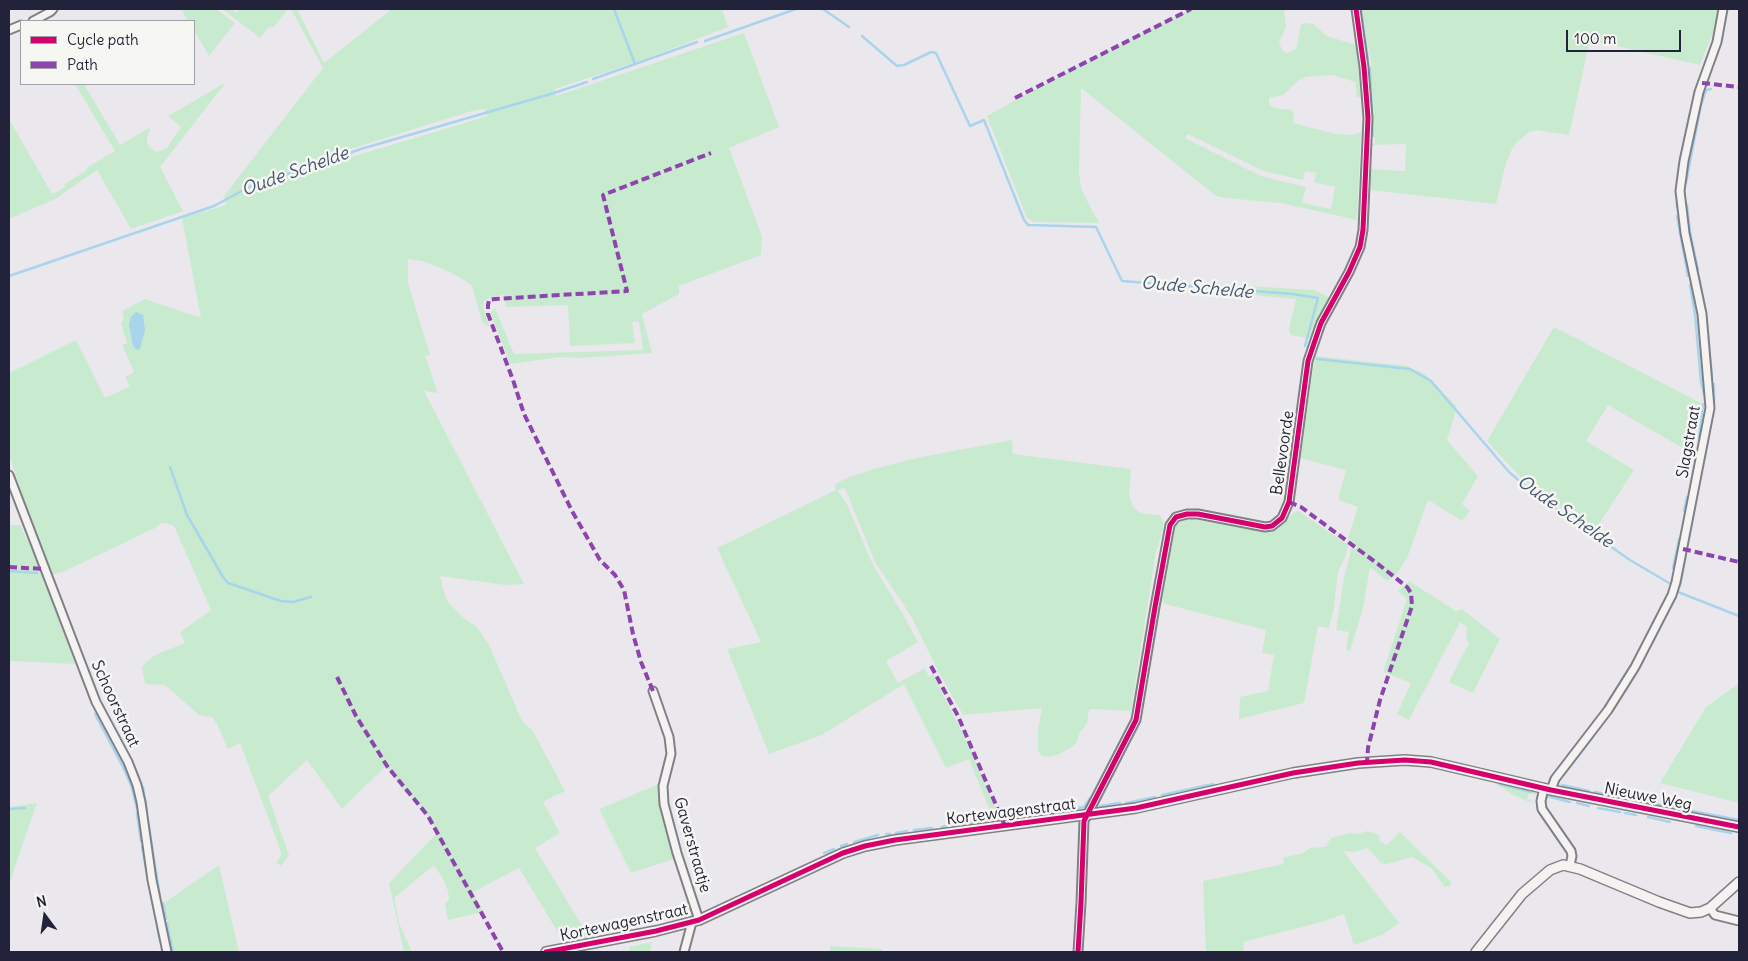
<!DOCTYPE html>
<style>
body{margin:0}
#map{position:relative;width:1748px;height:961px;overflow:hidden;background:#ebe8ed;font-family:Delius,sans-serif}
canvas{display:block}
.frame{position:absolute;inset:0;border:10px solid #22223b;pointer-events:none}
.legend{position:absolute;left:20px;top:20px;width:175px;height:65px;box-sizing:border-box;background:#f6f6f2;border:1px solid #a1a1a9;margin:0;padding:6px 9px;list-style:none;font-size:15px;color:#22223b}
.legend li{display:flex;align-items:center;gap:10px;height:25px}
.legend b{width:25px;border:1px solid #a1a1a9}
.north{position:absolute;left:20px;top:891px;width:50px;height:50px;-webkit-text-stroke:4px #f6f6f2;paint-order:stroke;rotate:346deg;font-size:14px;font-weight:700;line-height:20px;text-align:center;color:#22223b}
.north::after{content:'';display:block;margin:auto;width:18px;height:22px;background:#22223b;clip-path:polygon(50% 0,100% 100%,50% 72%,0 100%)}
.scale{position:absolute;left:1566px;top:30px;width:115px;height:22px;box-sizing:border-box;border:2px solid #22223b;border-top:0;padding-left:6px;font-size:15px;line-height:18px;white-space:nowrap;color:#22223b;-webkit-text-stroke:4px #f6f6f2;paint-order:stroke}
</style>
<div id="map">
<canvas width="1748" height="961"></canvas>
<div class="frame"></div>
<ul class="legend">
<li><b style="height:6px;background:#d6006c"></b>Cycle path</li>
<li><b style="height:6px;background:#8e44ad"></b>Path</li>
</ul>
<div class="north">N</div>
<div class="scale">100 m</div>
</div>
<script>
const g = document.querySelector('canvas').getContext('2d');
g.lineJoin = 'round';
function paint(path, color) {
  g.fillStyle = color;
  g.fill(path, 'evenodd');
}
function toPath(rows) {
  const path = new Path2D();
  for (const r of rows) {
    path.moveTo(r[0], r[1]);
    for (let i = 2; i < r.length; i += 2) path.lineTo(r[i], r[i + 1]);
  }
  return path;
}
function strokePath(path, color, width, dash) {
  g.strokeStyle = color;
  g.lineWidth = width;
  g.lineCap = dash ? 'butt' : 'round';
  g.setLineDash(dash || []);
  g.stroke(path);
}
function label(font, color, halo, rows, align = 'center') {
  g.font = font + ' Delius,sans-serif';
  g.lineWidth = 5;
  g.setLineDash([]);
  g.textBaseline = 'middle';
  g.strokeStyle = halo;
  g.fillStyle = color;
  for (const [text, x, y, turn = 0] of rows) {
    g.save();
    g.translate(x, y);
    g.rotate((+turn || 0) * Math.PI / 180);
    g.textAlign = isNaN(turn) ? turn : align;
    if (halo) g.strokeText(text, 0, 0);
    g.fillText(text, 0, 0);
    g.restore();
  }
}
paint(toPath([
 [181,9,216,9,235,23,209,56,194,30,194,21,188,21],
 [222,9,231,9,237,13,239,9,288,9,273,28,270,26,260,38],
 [291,9,297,9,324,63,392,9,722,9,728,27,645,59,555,89,556,96,744,33,779,127,729,148,762,236,761,255,679,286,679,294,642,314,652,353,581,358,560,357,510,364,491,314,492,310,495,308,514,354,643,350,639,322,632,322,635,343,570,346,568,305,506,307,504,295,491,297,484,301,483,307,489,325,487,326,482,322,472,286,461,278,445,270,422,261,408,259,408,283,430,355,425,356,438,393,424,391,524,584,505,585,440,576,443,589,448,602,464,618,477,627,489,645,522,721,533,731,565,791,543,802,560,833,535,848,589,937,571,941,566,941,562,939,519,868,473,892,483,912,448,920,445,904,449,899,448,891,443,879,434,865,394,898,399,923,412,952,404,952,389,883,438,832,417,801,405,793,386,766,342,809,307,760,268,796,289,855,281,866,276,862,279,859,281,854,279,846,240,743,228,749,217,724,212,717,199,715,165,685,146,684,144,680,142,667,146,662,155,655,185,643,180,632,211,610,174,526,166,523,161,523,157,527,63,572,51,575,29,517,9,454,9,373,76,340,105,398,130,386,125,377,134,372,122,345,127,343,121,324,124,318,122,311,145,299,201,318,182,218,226,205,224,196,323,68],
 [484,109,488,116,301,172,300,166,341,152,472,111],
 [1190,9,1284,9,1286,27,1279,42,1282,50,1287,53,1296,49,1301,25,1304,23,1313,24,1327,36,1356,45,1361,97,1357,97,1355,82,1332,75,1306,77,1298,81,1283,95,1269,98,1269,104,1274,108,1292,110,1294,115,1293,123,1336,134,1352,135,1361,132,1357,220,1281,203,1225,198,1216,196,1081,88,1079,174,1082,191,1099,223,1034,222,1027,218,987,116,1076,67],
 [1188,134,1263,171,1303,180,1305,171,1316,173,1314,182,1335,187,1331,209,1302,203,1306,187,1261,176,1185,138],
 [1362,9,1718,9,1713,32,1700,65,1590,40,1569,135,1536,130,1528,133,1517,142,1512,149,1506,163,1496,204,1370,190,1370,169,1405,171,1406,144,1371,145,1375,143,1371,64],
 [75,84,84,84,120,145,149,128,150,130,147,137,147,142,149,147,157,152,167,148,181,127,168,116,223,84,224,85,160,167,183,211,131,229,97,170,55,199,9,219,9,119,52,194,64,188,65,184,87,170,86,168,115,151],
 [1197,283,1314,290,1329,297,1312,339,1291,335,1289,329,1296,299,1196,290],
 [1554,327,1701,403,1693,454,1608,405,1586,441,1634,470,1594,532,1521,478,1487,441],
 [1315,356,1407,366,1425,374,1457,407,1447,440,1478,476,1462,504,1470,511,1462,521,1428,500,1407,558,1396,575,1387,581,1370,567,1363,608,1350,651,1346,650,1349,632,1336,630,1344,577,1352,547,1355,549,1357,546,1348,538,1358,507,1338,500,1346,470,1300,458],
 [1012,440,1013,454,1131,469,1129,496,1134,508,1139,512,1147,514,1160,515,1164,523,1158,547,1156,551,1131,711,1089,709,1087,724,1080,732,1076,744,1060,754,1049,757,1043,756,1039,753,1038,749,1038,730,1042,708,963,715,938,671,911,616,875,562,845,488,837,490,846,502,873,565,904,616,918,642,886,661,898,683,925,668,929,677,933,674,970,748,999,818,993,818,969,759,946,768,904,684,822,735,769,754,727,649,761,642,717,548,836,490,835,484,847,478,877,468,921,457],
 [1296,511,1300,512,1348,545,1346,555,1338,572,1334,608,1329,628,1318,626,1304,703,1239,719,1240,697,1268,691,1274,655,1262,653,1266,630,1165,604,1161,601,1175,527,1178,523,1183,520,1190,519,1267,532,1274,531],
 [9,525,20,525,38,563,75,664,9,661],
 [1409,581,1456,611,1462,609,1500,639,1473,693,1449,682,1469,643,1466,639,1467,627,1460,622,1409,720,1397,714,1411,683,1383,672,1407,599,1398,591],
 [1739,683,1739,803,1660,783,1706,707],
 [1494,782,1537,792,1535,795,1529,793,1527,799,1534,802,1532,803,1513,795],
 [659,784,662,817,674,859,631,873,599,809],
 [37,803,15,867,9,886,9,807],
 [1368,831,1379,835,1380,842,1387,845,1400,832,1452,883,1449,886,1445,887,1431,868,1412,857,1387,864,1381,863,1368,848,1355,852,1343,851,1399,923,1382,935,1354,945,1344,914,1325,921,1243,942,1244,952,1206,952,1203,881,1284,864,1283,858,1303,853,1310,848,1325,847,1331,838,1350,833,1357,834],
 [219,865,239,952,174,952,164,903],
 [652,942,650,952,630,952,629,947],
 [830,946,882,949,882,952,830,952]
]), '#c8ebcf');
paint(toPath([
 [136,312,143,315,145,330,140,349,137,350,133,346,129,325,131,317]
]), '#a8d4ec');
strokePath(toPath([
 [614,9,635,64],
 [823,9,849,27],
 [1361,9,1368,60],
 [862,36,897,66,904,65,931,52,936,53,970,126,984,120,1024,220,1028,225,1096,227,1122,281,1292,294,1318,298,1305,346],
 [705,41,796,9],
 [1370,68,1373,136],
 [593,79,697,42],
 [1686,183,1701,105,1706,90,1711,89],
 [1687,205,1690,232,1698,270],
 [1677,207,1678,173,1690,113],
 [1677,216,1688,276],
 [9,276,214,206,247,188,361,149,554,93,587,82],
 [1699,277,1706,314,1712,377],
 [1690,285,1695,315,1701,382,1704,394],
 [1317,359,1410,369,1431,381,1509,472,1535,494,1630,560,1669,583],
 [1699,437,1703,404],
 [1707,445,1714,402,1714,384],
 [170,467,187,515,223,577,228,583,281,601,293,602,311,597],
 [1684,511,1687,497],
 [1687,548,1695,506],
 [1673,568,1679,539],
 [9,571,37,573],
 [1680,586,1686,555],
 [1678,592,1739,616],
 [95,714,124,769,132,788,137,809],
 [125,748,139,778],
 [1561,778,1593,737],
 [1499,784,1531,792],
 [1562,785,1589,791],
 [143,787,147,814],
 [1595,792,1676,808],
 [1162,795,1213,784],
 [1126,803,1155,797],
 [1577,803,1589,806],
 [1100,806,1120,803],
 [1598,808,1620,812],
 [9,809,25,808],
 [1072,809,1084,807,1090,798],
 [1682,809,1739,820],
 [1547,811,1545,802,1547,796,1570,802],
 [1051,812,1067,810],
 [137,813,141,841],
 [1625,813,1636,815],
 [1648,817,1670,822],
 [996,820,999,819],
 [148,821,160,897],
 [970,823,982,821],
 [1696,826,1731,833],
 [942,827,950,825],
 [914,830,932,828],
 [896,833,907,831],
 [886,834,890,834],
 [854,842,878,835],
 [841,846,847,844],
 [142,847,160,941],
 [824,853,834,849],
 [163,903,166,919],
 [167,923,173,952],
 [162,949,162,952]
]), '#a8d4ec', 2.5);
const minor = toPath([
 [33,21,50,12,53,9],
 [9,30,21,25],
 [9,475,96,702,128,762,137,785,141,802,152,880,167,952],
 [653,691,669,737,671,754,663,786,664,804,677,853,699,920],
 [1544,788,1541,801,1542,809,1571,851,1572,856,1570,865],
 [1551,790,1555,779,1608,710,1635,667,1672,595,1676,582,1710,408,1702,314,1685,233,1680,191,1684,161,1699,92,1717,42,1723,9],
 [1710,908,1715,915,1739,921],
 [684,952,692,922],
 [1078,952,1081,903,1084,821,1136,720,1155,607,1170,525,1176,517,1187,514,1198,514,1265,527,1272,526,1282,518,1289,502,1308,361,1321,323,1349,272,1360,247,1363,230,1368,118,1364,67,1356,9]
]);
const tertiary = toPath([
 [546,952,656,931,699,920,843,853,865,846,895,840,1136,808,1293,773,1358,763,1405,760,1431,762,1551,790,1739,827],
 [1476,952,1522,894,1550,870,1563,865,1580,869,1659,902,1690,913,1701,912,1710,908,1739,882]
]);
strokePath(minor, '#818087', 11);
strokePath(tertiary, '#818087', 12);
strokePath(minor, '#f4f3f2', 7);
strokePath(tertiary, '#f4f3f2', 9);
strokePath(toPath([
 [1702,83,1739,87],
 [1015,98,1191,9],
 [1289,502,1301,507,1378,564,1407,587,1411,593,1412,606,1380,700,1368,748,1367,762],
 [1683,549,1739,562],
 [9,567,44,569],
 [931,666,958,716,1005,826],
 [337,677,356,716,387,766,428,816,503,952],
 [653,691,641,662,633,634,624,590,615,575,600,560,572,511,524,414,513,380,488,314,488,305,489,300,495,299,627,291,603,195,711,153]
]), '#8e44ad', 4, [8, 4]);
strokePath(toPath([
 [546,952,656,931,699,920,843,853,865,846,895,840,1136,808,1293,773,1358,763,1405,760,1431,762,1551,790,1739,827],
 [1078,952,1081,903,1084,821,1136,720,1155,607,1170,525,1176,517,1187,514,1198,514,1265,527,1272,526,1282,518,1289,502,1308,361,1321,323,1349,272,1360,247,1363,230,1368,118,1364,67,1356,9]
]), '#d6006c', 5);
label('16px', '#22223b', '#f6f6f2', [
 ["Slagstraat",1689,442,-80],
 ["Bellevoorde",1283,453,-82],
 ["Schoorstraat",115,704,65],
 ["Nieuwe Weg",1648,797,11],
 ["Kortewagenstraat",1011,812,-7],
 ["Gaverstraatje",692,845,74],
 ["Kortewagenstraat",624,923,-12]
]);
label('italic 18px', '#425570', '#f6f6f2', [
 ["Oude Schelde",295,172,-20],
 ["Oude Schelde",1197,288,5],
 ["Oude Schelde",1565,512,35]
]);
</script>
